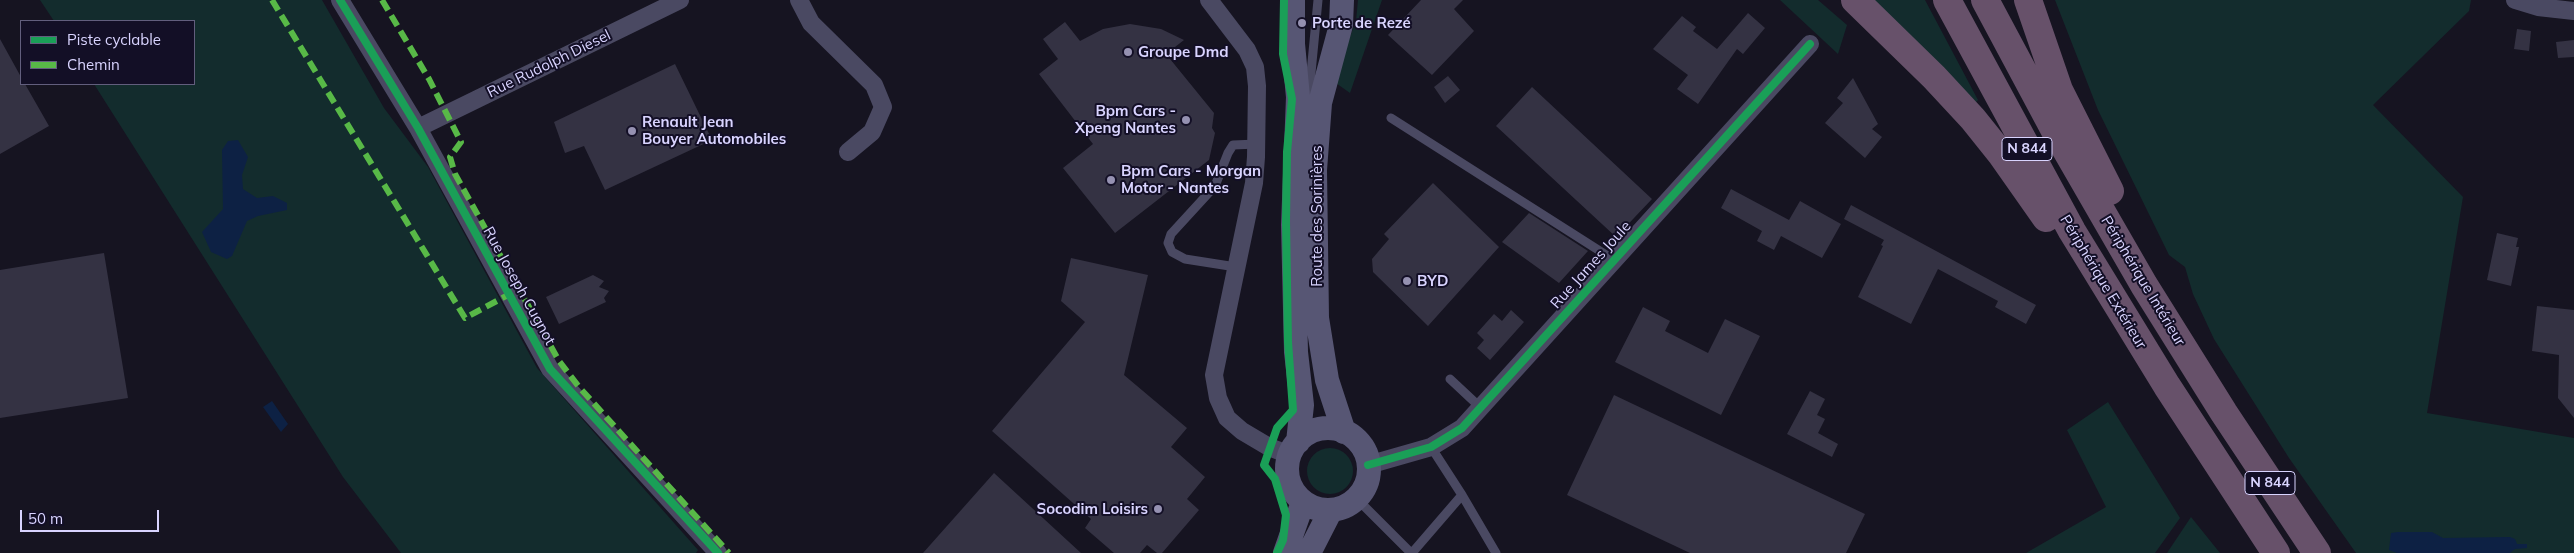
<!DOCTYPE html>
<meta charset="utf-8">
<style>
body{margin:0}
#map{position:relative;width:2574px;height:553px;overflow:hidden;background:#161421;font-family:Mulish,sans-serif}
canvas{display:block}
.legend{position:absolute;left:20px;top:20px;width:175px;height:65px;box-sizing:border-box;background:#130f26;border:1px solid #625e7d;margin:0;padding:6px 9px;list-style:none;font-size:15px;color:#d9d4ff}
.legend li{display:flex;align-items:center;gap:10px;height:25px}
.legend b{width:25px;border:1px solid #625e7d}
.scale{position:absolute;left:20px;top:510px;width:139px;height:22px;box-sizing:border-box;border:2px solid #d9d4ff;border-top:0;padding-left:6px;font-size:15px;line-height:18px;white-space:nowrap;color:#d9d4ff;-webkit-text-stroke:4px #130f26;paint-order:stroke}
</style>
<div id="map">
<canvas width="2574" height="553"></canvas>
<ul class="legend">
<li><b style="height:6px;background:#1a9f57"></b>Piste cyclable</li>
<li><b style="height:6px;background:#58b947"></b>Chemin</li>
</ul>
<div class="scale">50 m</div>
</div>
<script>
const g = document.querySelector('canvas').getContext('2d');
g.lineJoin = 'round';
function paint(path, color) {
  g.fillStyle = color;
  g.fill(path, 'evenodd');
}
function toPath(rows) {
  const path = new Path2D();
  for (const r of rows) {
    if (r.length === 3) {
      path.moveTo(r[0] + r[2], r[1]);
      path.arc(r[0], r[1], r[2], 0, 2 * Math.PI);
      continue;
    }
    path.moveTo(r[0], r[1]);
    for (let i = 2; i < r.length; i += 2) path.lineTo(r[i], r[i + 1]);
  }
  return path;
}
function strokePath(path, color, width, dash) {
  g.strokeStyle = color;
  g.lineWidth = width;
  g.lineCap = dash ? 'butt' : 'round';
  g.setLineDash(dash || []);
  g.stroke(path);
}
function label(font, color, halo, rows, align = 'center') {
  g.font = font + ' Mulish,sans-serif';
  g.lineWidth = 4;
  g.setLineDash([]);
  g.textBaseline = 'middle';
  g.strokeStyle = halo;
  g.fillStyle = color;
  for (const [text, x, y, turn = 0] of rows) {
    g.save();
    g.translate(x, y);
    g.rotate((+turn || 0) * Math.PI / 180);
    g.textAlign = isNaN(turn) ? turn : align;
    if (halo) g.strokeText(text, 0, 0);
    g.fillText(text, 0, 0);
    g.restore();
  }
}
paint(toPath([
 [40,0,322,0,384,108,428,167,537,368,698,550,696,553,401,553,343,477,94,84,194,84,194,21,54,21],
 [1358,0,1382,0,1350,93,1333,81,1356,21],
 [1780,0,1818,0,1847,25,1838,54],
 [1865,0,1925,0,1978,100,1973,105],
 [2055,0,2471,0,2469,11,2373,105,2463,197,2427,413,2574,438,2574,553,2356,553,2289,458,2214,339,2193,294,2185,267,2169,255,2098,110],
 [2108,402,2180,518,2155,553,2026,553,2106,507,2067,430],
 [1330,471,23],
 [2191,517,2220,553,2167,553]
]), '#132c2d');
paint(toPath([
 [238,140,248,157,242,175,243,189,257,198,273,196,287,203,287,210,258,216,247,221,232,256,227,259,211,252,202,232,223,209,222,150,228,141],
 [272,401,288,424,281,432,263,407],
 [2398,532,2432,532,2443,538,2510,537,2515,539,2517,544,2527,544,2527,548,2515,549,2510,553,2397,553,2389,550,2391,533]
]), '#0d2144');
paint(toPath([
 [1421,0,1463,0,1454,9,1474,31,1432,75,1388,35],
 [1748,13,1765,28,1743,54,1737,49,1698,104,1677,89,1688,75,1653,49,1682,16,1696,27,1693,31,1717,49],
 [1065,22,1080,41,1103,29,1130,24,1161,29,1184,40,1166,54,1214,113,1212,128,1215,133,1209,160,1115,233,1063,168,1093,144,1039,74,1058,59,1043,39],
 [2517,29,2531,31,2529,51,2514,49],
 [0,39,21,77,21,84,25,84,49,126,0,154],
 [2574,40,2574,57,2558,58,2556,42],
 [675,64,712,140,605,190,584,146,565,153,554,122],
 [1448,76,1460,90,1445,103,1434,87],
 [1853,78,1878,124,1872,129,1882,137,1865,158,1825,123,1843,103,1837,98],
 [1532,87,1652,199,1616,237,1496,126],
 [1433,183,1499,247,1428,326,1373,272,1372,259,1389,239,1384,234],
 [1731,189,1789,220,1800,201,1841,224,1822,258,1781,236,1774,250,1757,241,1762,231,1721,208],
 [1851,205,2036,305,2026,324,1995,307,1998,301,1938,269,1911,324,1858,297,1883,246,1881,245,1884,240,1844,219],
 [1529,213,1588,251,1559,283,1502,242],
 [2497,233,2518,238,2516,247,2519,247,2511,286,2487,280],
 [104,253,128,398,0,418,0,270],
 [1071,258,1148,275,1124,375,1187,428,1171,447,1205,477,1187,499,1199,510,1162,553,1157,553,1147,545,1140,553,1114,553,1085,528,1091,519,992,431,1085,322,1061,301],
 [593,275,604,281,599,287,609,291,604,298,606,302,559,324,546,297],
 [2537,306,2574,310,2574,418,2558,398,2559,355,2532,351],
 [1643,307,1670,321,1665,331,1708,353,1725,319,1760,336,1721,415,1615,362],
 [1511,310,1524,322,1490,360,1477,348,1484,340,1477,333,1494,314,1502,321],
 [1810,391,1825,399,1817,415,1825,419,1818,433,1838,444,1832,457,1787,434],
 [1614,395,1865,514,1846,553,1690,553,1567,495],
 [994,473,1081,553,923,553]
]), '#343243');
strokePath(toPath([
 [1308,104,1318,0],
 [1391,118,1614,260],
 [1236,267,1185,259,1172,252,1168,243,1171,234,1215,186,1228,153,1233,145,1257,144],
 [1450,379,1481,408],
 [1462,495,1496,553],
 [1356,498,1411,553],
 [1412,553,1462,495,1431,447]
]), '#4a4962', 9);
strokePath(toPath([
 [340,0,418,128,550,369,718,553],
 [799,0,811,23,874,85,883,107,872,132,848,152],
 [1209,0,1247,50,1255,67,1257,86,1256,157,1254,183,1214,375,1218,398,1227,418,1242,431,1269,447,1290,455],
 [2515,0,2538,7,2574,11],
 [418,128,680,0],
 [1368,465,1431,447,1462,428,1810,44]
]), '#4a4962', 18);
strokePath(toPath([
 [1293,0,1293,44,1298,97,1293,225,1296,352,1302,405,1298,442],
 [1342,0,1341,25,1320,103,1315,170,1317,318,1327,380,1344,432],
 [1328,469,41],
 [1285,553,1303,502],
 [1309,553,1331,510]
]), '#575674', 24);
strokePath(toPath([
 [1855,0,1934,77,1973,119,2001,154,2046,218],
 [1947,0,2072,231,2167,386,2276,553],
 [1985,0,2054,129,2144,285,2224,413,2317,553],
 [2028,0,2059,90,2110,191]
]), '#67516a', 28);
strokePath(toPath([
 [272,0,465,318,508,295],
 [382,0,429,79,461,142,450,157,455,174,559,361,579,387,729,553]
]), '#58b947', 6, [12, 6]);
strokePath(toPath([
 [340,0,418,128,550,369,718,553],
 [1368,465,1431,447,1462,428,1810,44],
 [1277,553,1283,540,1286,515,1275,479,1264,465,1277,428,1293,410,1288,342,1286,221,1287,152,1292,99,1283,54,1284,0]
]), '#1a9f57', 8);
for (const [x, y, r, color] of [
 [1302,23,5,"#9591b1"],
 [1128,52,5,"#9591b1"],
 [1186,120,5,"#9591b1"],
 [632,131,5,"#9591b1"],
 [1111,180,5,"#9591b1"],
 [1407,281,5,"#9591b1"],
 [1158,509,5,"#9591b1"]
]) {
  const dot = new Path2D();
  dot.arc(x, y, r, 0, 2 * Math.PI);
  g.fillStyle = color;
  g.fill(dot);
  strokePath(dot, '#130f26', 2);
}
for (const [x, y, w] of [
 [2027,149,50],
 [2270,483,50]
]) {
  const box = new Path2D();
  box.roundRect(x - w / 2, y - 11.5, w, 23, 4);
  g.fillStyle = '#130f26';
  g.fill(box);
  strokePath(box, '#d9d4ff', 1);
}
label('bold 14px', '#d9d4ff', null, [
 ["N 844",2027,149],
 ["N 844",2270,483]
]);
label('bold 15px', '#d9d4ff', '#130f26', [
 ["Porte de Rezé",1312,23],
 ["Groupe Dmd",1138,52],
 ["Bpm Cars -",1176,111,"right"],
 ["Xpeng Nantes",1176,128,"right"],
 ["Renault Jean",642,122],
 ["Bouyer Automobiles",642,139],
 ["Bpm Cars - Morgan",1121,171],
 ["Motor - Nantes",1121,188],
 ["BYD",1417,281],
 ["Socodim Loisirs",1148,509,"right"]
], 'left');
label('15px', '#d9d4ff', '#130f26', [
 ["Rue Rudolph Diesel",549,64,-26],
 ["Route des Sorinières",1317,216,-90],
 ["Rue James Joule",1591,265,-48],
 ["Périphérique Intérieur",2143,281,59],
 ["Périphérique Extérieur",2103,282,59],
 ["Rue Joseph Cugnot",519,286,61]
]);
</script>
